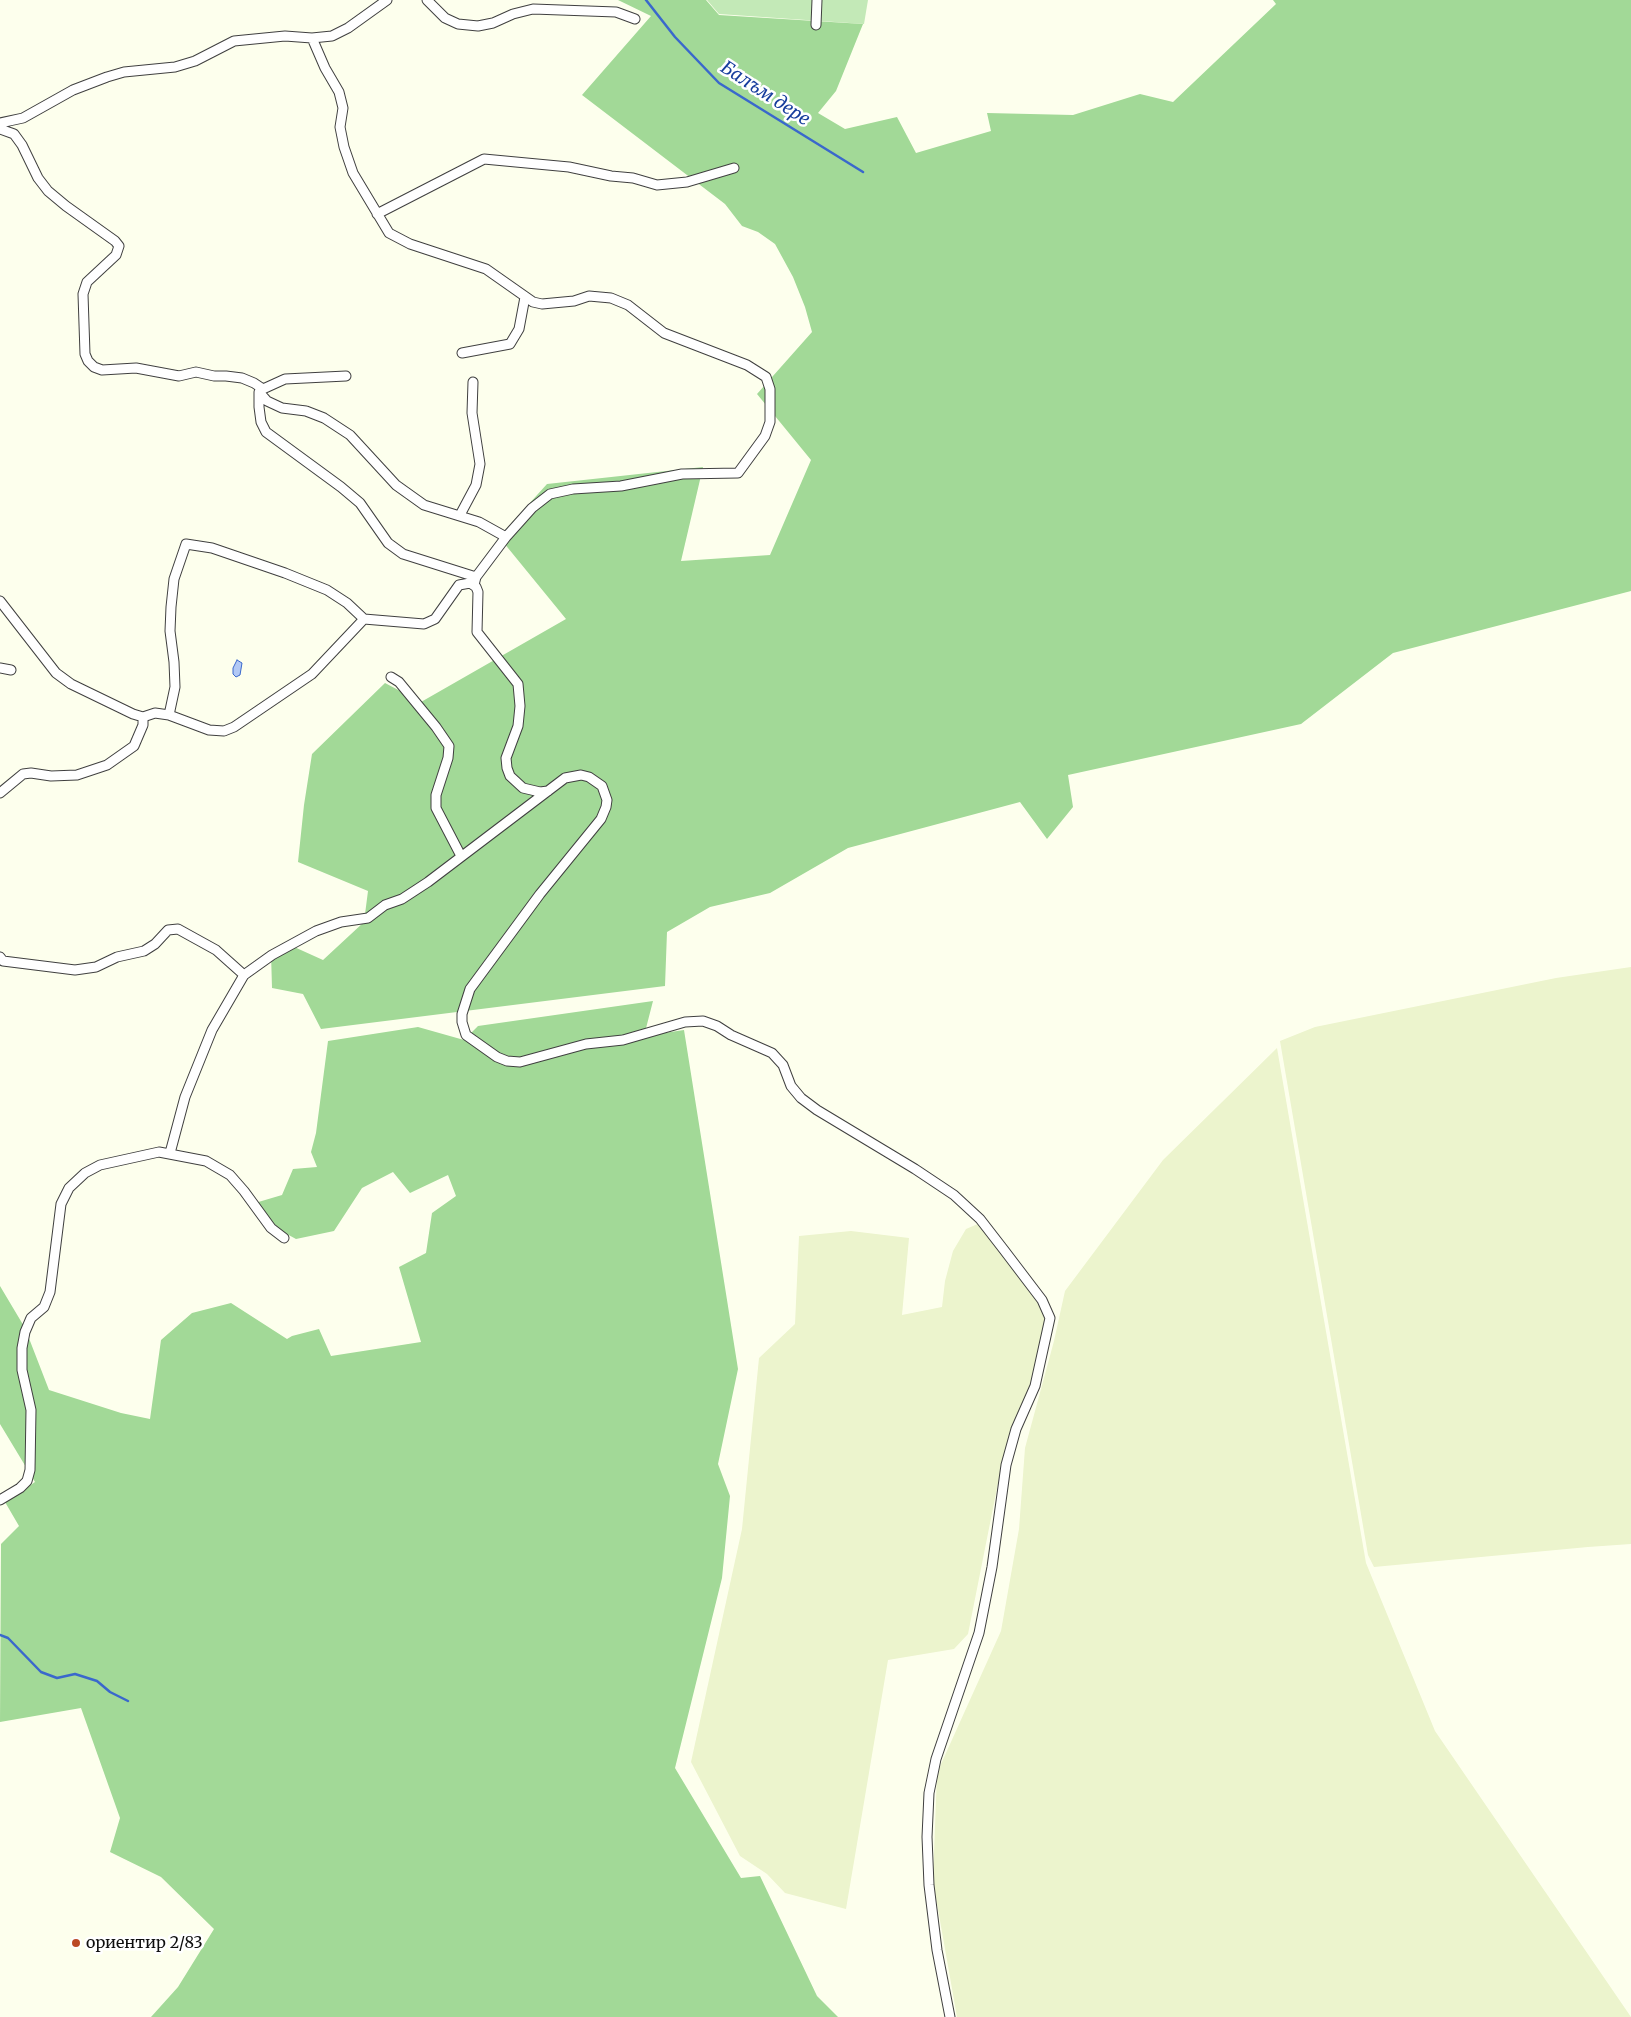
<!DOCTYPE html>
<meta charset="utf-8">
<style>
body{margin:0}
canvas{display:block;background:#fdffed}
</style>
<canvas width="1631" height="2017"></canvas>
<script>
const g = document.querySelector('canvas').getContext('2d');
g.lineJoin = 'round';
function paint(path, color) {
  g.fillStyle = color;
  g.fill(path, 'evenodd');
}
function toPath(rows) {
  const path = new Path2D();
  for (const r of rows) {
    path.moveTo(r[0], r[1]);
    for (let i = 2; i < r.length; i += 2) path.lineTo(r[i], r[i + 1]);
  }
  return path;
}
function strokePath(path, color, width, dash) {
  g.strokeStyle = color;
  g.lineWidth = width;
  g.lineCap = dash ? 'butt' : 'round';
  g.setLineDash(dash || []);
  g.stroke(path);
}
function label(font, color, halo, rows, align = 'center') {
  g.font = font + ' Merriweather,serif';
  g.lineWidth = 5;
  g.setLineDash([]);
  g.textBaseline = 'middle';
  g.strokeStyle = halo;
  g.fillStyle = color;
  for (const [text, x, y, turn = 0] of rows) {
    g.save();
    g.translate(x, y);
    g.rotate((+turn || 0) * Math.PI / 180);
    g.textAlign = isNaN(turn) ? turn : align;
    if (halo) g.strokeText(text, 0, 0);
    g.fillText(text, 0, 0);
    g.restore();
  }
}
paint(toPath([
 [1631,967,1631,1544,1588,1547,1374,1567,1368,1555,1280,1041,1315,1027,1556,978],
 [1277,1048,1366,1563,1435,1731,1631,2017,957,2017,933,1881,937,1773,1001,1631,1019,1529,1025,1448,1054,1341,1065,1291,1163,1160],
 [980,1223,1029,1286,1046,1314,1046,1326,1028,1396,1011,1434,998,1483,968,1634,954,1649,888,1660,846,1909,785,1893,767,1874,740,1856,691,1762,742,1529,759,1358,795,1324,799,1236,851,1231,909,1238,902,1315,942,1307,945,1281,953,1251,966,1229]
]), '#ecf4cd');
paint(toPath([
 [707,0,868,0,864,24,719,14]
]), '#c3e9b7');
paint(toPath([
 [618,0,706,0,719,15,863,24,836,91,818,113,845,129,897,117,916,153,991,131,987,113,1073,115,1140,94,1173,102,1276,4,1273,0,1631,0,1631,591,1393,653,1301,724,1068,775,1073,807,1047,839,1020,802,848,848,770,893,710,907,667,932,665,986,321,1029,303,994,272,988,271,953,292,946,323,960,364,922,368,891,298,862,304,805,312,754,385,683,421,702,566,619,499,537,547,484,703,467,681,561,770,555,811,460,757,394,812,332,805,307,793,277,775,244,758,232,742,226,725,204,582,95,651,16],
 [653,1001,644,1036,684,1030,738,1369,718,1464,730,1496,722,1578,675,1768,741,1878,760,1876,817,1996,838,2017,151,2017,178,1987,214,1929,161,1877,110,1852,120,1818,81,1708,0,1722,1,1544,19,1526,5,1502,35,1482,0,1424,0,1286,25,1328,49,1390,121,1413,150,1419,161,1340,192,1313,231,1303,287,1339,292,1336,319,1329,331,1356,421,1342,399,1267,426,1253,432,1213,456,1196,448,1175,410,1193,393,1172,362,1188,334,1231,296,1239,274,1227,255,1203,282,1195,293,1169,317,1167,311,1152,316,1133,328,1041,418,1027,464,1040,478,1026]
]), '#a2d997');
const water = toPath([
 [237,660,242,663,240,675,236,677,233,674,233,668,237,660]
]);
paint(water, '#b2c9f5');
strokePath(water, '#3a68cc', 1);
strokePath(toPath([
 [646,0,675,37,719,83,863,172],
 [0,1635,8,1638,41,1672,57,1678,75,1674,97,1681,110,1692,128,1701]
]), '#3a68cc', 2.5);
const minor = toPath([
 [427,0,445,18,458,24,478,26,493,23,513,14,533,9,616,12,635,19],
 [816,25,817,0],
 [312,38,325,68,339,92,343,108,340,127,344,147,353,173,389,233,410,244,486,269,533,302,542,304,574,301,589,296,611,298,628,305,664,333,747,365,766,377,770,389,770,422,765,436,738,473,682,474,621,486,573,489,550,494,532,508,506,537,476,577,474,585],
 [0,123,23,118,73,90,107,77,124,72,175,67,195,61,234,41,285,36,312,38,332,36,348,28,387,0],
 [0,129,14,134,22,145,38,178,48,191,66,206,115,241,119,246,116,255,87,282,83,294,85,354,88,361,94,367,102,370,136,368,179,376,196,372,214,376,226,376,242,378,254,383,263,389,285,379,346,376],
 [377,214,484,159,569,167,611,176,633,178,657,185,687,182,734,168],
 [462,353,510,344,519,329,525,297],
 [263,389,259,392,259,407,261,422,266,432,341,487,360,503,388,543,403,554,476,577],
 [259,392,267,401,282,408,306,411,324,418,350,435,396,485,424,505,479,522,506,537],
 [460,515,476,485,480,464,472,413,473,382],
 [0,601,56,673,71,684,133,714,143,717,155,713,169,715,209,730,224,731,234,727,312,674,364,619],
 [0,668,11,670],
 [391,677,399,682,436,727,449,746,448,758,436,795,436,808,461,856],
 [169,715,175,687,174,662,170,631,171,607,174,579,186,544,212,548,285,573,327,590,347,603,364,619,424,624,435,619,459,585,470,583,476,587,478,592,477,632,518,684,520,706,518,726,506,758,507,768,510,776,523,788,540,792,548,791],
 [0,793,23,774,31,773,51,776,77,775,107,765,134,746,143,725,143,717],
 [0,957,3,961,75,970,96,967,117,957,144,951,155,944,168,930,178,929,216,950,244,975],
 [170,1153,185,1097,212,1030,244,975,272,955,316,931,341,922,368,918,385,905,402,899,428,882,565,778,581,775,589,777,602,786,607,800,606,807,601,819,540,894,470,989,462,1014,462,1022,466,1035,497,1057,507,1061,520,1062,586,1044,623,1040,685,1022,703,1021,717,1026,731,1035,772,1053,783,1065,791,1086,801,1098,817,1110,915,1169,954,1195,980,1219,1004,1250,1042,1300,1050,1318,1035,1386,1016,1429,1006,1465,992,1567,979,1633,936,1759,929,1793,927,1837,929,1885,937,1950,950,2017],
 [0,1500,20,1488,27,1481,30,1470,31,1410,22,1370,22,1348,25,1332,31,1318,44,1307,50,1292,61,1204,69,1188,85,1173,100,1165,159,1152,206,1161,230,1175,244,1191,271,1228,284,1238]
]);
strokePath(minor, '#404040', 11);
strokePath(minor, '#fff', 9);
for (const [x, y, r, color] of [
 [76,1943,5,"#bb4926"]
]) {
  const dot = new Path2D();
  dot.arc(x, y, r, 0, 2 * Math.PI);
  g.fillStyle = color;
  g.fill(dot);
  strokePath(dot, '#fff', 2);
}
label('16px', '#0d0d0d', '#fff', [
 ["ориентир 2/83",86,1943]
], 'left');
label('italic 18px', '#173d9d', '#fff', [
 ["Балъм дере",765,94,33]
]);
</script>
